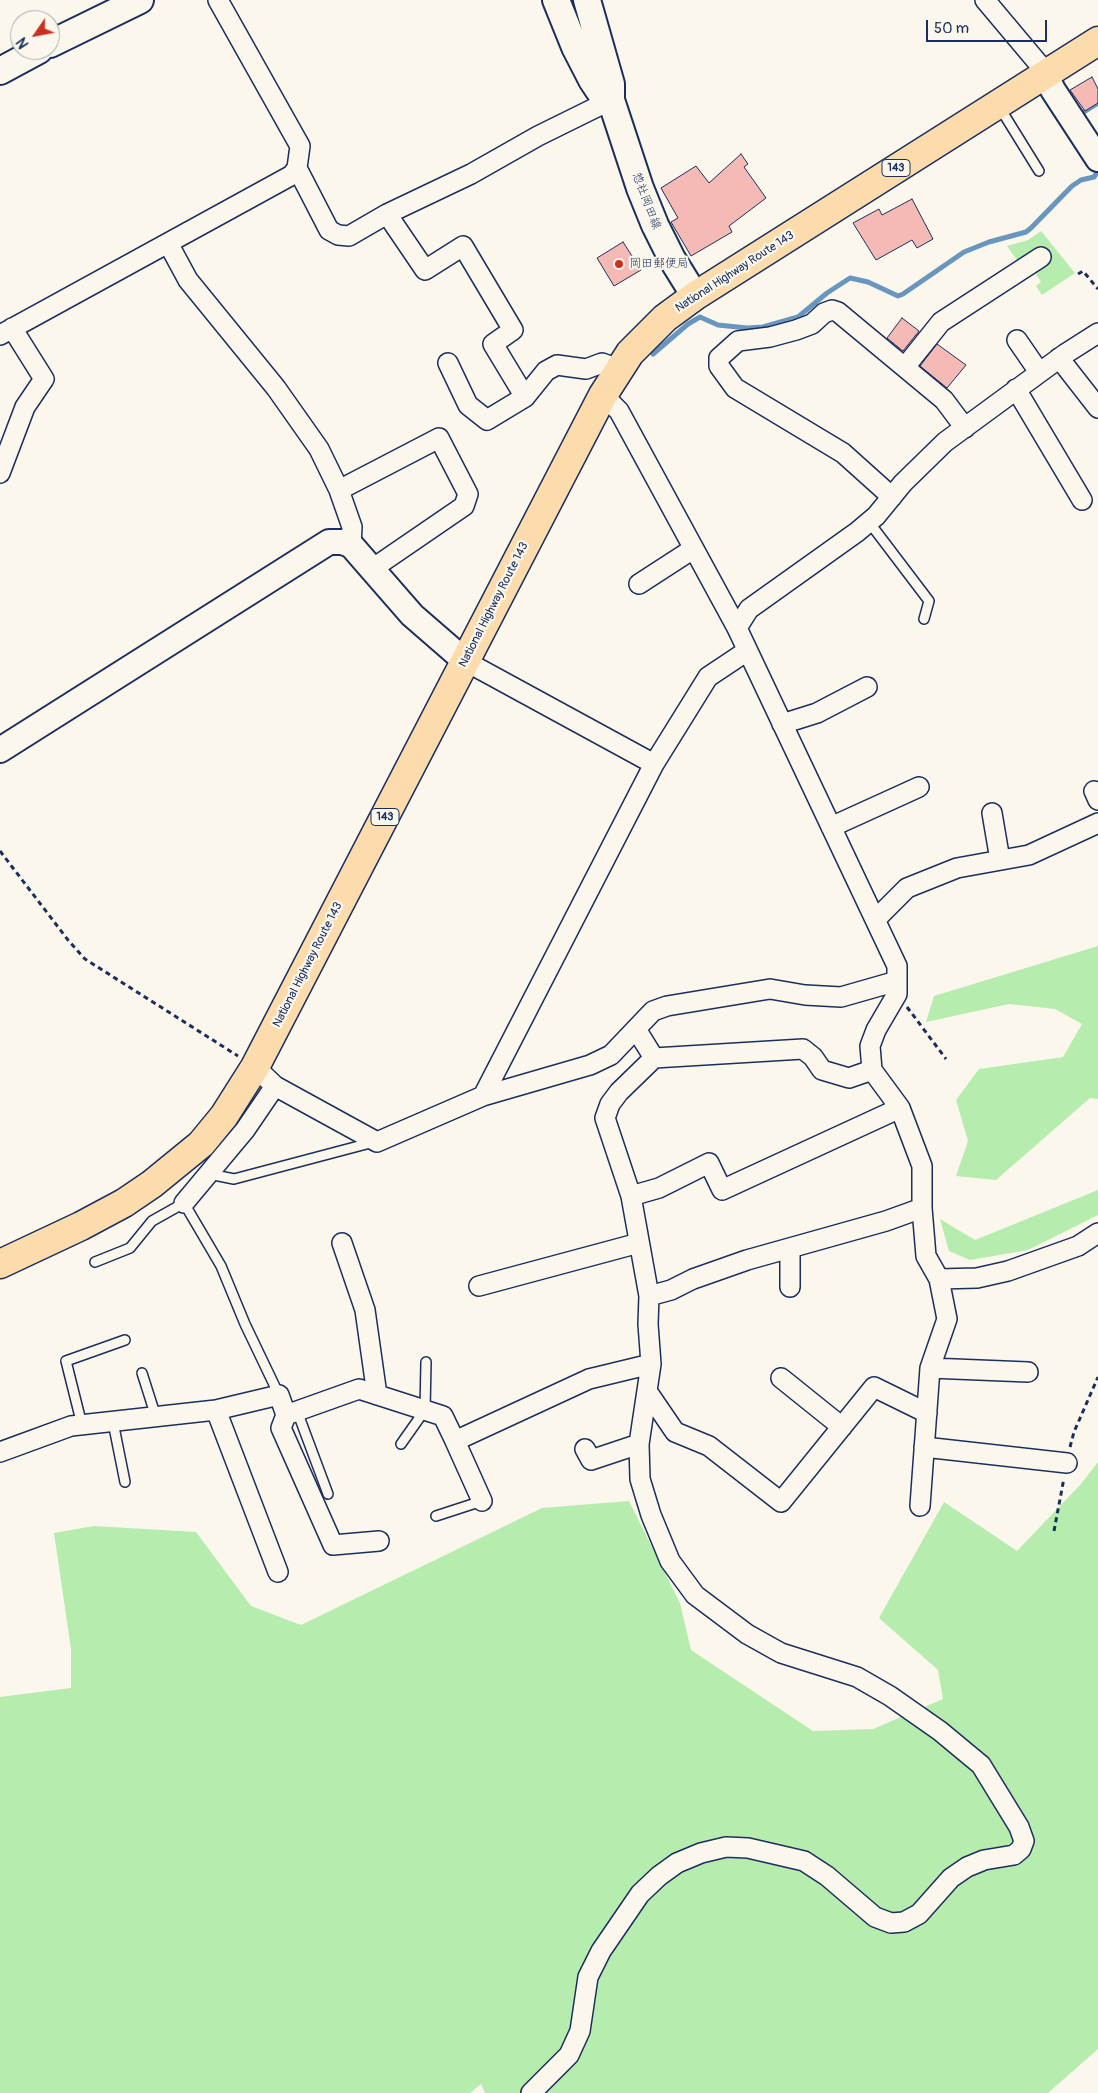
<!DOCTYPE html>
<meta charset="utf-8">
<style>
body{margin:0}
#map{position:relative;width:1098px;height:2093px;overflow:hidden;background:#fbf7ec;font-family:Pangolin,sans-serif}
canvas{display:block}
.north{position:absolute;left:10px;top:10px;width:50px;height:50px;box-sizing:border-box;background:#fbf7ec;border:1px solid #a1a7b3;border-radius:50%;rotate:237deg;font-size:14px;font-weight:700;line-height:20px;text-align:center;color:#1b2f5e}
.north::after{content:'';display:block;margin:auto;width:18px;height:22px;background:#c8321e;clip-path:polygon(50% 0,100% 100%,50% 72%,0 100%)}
.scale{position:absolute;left:926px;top:20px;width:121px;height:22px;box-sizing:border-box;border:2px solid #1b2f5e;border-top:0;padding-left:6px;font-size:15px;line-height:18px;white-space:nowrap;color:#1b2f5e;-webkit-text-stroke:4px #fbf7ec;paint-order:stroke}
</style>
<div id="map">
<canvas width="1098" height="2093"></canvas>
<div class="north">N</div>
<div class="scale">50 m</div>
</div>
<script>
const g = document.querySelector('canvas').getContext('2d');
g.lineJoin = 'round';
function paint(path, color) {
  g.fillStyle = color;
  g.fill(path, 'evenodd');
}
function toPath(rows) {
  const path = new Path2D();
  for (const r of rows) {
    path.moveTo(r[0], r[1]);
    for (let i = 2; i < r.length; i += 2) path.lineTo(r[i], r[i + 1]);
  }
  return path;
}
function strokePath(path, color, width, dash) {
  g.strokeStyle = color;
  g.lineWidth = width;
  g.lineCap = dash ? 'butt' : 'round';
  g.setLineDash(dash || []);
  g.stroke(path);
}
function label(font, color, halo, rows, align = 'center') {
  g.font = font + ' Pangolin,"Klee One",sans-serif';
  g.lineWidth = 4.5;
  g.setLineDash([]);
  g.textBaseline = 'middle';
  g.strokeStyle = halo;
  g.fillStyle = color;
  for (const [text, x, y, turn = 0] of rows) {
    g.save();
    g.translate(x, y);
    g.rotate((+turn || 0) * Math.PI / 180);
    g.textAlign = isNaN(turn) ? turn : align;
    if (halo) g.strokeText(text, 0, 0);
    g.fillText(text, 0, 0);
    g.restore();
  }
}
paint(toPath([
 [1041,231,1075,273,1042,295,1036,286,1041,282,1036,274,1045,263,1019,263,1007,246,1028,240],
 [1098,946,1098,1099,1090,1098,996,1180,956,1176,968,1141,956,1100,979,1069,1063,1057,1082,1024,1055,1009,1009,1004,926,1022,934,996],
 [1098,1190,1098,1215,1028,1250,970,1260,949,1251,940,1219,975,1240],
 [1098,1462,1098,2049,1048,2093,485,2093,481,2084,470,2093,0,2093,0,1697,71,1688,71,1649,54,1533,94,1526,196,1532,251,1606,301,1625,542,1508,629,1501,680,1603,691,1650,813,1731,873,1729,943,1699,938,1670,879,1618,944,1502,1017,1551,1080,1485]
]), '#b6ecae');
strokePath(toPath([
 [1081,119,1080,117,1085,111,1098,103],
 [653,354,688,324,700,317,718,325,747,328,763,327,798,317,827,293,850,278,868,282,898,296,903,294,964,252,989,242,1026,232,1031,228,1072,186,1081,180,1094,177,1096,174,1098,166]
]), '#6996be', 5);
const building = toPath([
 [1092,77,1098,89,1098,103,1085,111,1070,90,1092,77],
 [741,154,748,164,744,167,766,198,729,226,732,232,691,256,671,222,678,218,661,188,696,166,709,183,741,154],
 [912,199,933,239,917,248,912,240,876,260,853,223,879,209,882,215,912,199],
 [623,242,641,270,614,286,597,258,623,242],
 [902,318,919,331,903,351,887,338,902,318],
 [937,344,966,365,947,388,920,366,937,344]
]);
paint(building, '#f6bab6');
strokePath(building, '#1b2f5e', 1);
const service = toPath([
 [1000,108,1039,171],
 [869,522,929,601,924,619],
 [209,1174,234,1179,374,1142],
 [95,1262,130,1248,152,1221,184,1203,221,1266,245,1324,279,1395],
 [142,1373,156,1417],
 [297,1411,328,1494],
 [113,1422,125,1482],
 [82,1425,66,1361,125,1340],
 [401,1444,425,1410,426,1362],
 [436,1516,482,1501]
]);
const minor = toPath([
 [985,0,1038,63,1045,74],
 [297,168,329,230,338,235,349,236,387,214,471,174,538,136,611,100],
 [387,214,425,270,463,246,513,330,493,344,525,397],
 [168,243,188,280,276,388,319,449,339,490,352,527,351,545],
 [0,335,292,175,297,168,300,146,218,0],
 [1017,340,1039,372],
 [1059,358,1098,408],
 [448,363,468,405,487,420,525,397,546,371,557,365,586,369,602,363,618,369],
 [905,367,941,322,1041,257],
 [1016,389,1082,500],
 [603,395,619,411,737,628,897,966,897,994,876,1030,870,1046,872,1070,900,1108,922,1166,922,1208,926,1256,939,1279,947,1319,930,1368,920,1506],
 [0,473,25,407,44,379,12,328],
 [339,490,439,438,468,494,464,506,372,569],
 [892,497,843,453,735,388,719,366,719,358,738,341,770,337,796,330,812,324,824,313,832,310,838,312,944,400,965,428],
 [639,584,693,549],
 [737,628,749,609,857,532,876,516,903,483,945,442,1065,354,1098,333],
 [465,661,654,764],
 [782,724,817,713,867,687],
 [1094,791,1098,800],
 [992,813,1000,860],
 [831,827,919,787],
 [876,919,907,888,957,868,1029,855,1098,823],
 [636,1029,654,1058],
 [255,1067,275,1086,377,1142,483,1096,654,764,708,677,747,651],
 [483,1096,590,1065,611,1055,653,1011,667,1006,770,989,805,995,841,997,897,981],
 [631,1196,659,1188,709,1163,722,1190,900,1108],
 [184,1203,245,1130,275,1086],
 [342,1243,365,1310,377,1395],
 [790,1248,790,1287],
 [939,1279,977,1278,1008,1271,1078,1246,1098,1233],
 [479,1286,639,1243],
 [649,1296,631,1196,605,1118,610,1104,619,1092,654,1058,803,1049,813,1057,822,1070,849,1078,872,1070],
 [930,1368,1028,1372],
 [781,1378,842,1427],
 [647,1391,675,1432,709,1446,781,1502,874,1387,927,1413],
 [216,1410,278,1572],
 [286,1415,281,1428,333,1545,379,1541],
 [455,1441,482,1501],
 [924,1447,1067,1463],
 [585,1449,591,1460,639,1444],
 [0,1452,71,1426,216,1410,279,1395,286,1415,359,1389,443,1416,455,1441,589,1379,651,1364],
 [531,2093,569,2055,580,2031,588,1977,601,1951,640,1894,659,1876,677,1863,701,1853,726,1847,748,1848,804,1861,827,1876,875,1917,891,1923,904,1922,919,1914,951,1878,967,1867,984,1860,1014,1855,1021,1849,1024,1841,1019,1827,981,1765,940,1731,890,1696,857,1677,781,1653,747,1634,695,1595,670,1561,651,1515,640,1479,639,1444,651,1364,648,1324,649,1296,671,1290,693,1279,747,1260,886,1221,922,1208]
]);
const tertiary = toPath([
 [1045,74,1053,90,1098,159],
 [0,750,329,542,342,542,351,545,412,615,465,661]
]);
const secondary = toPath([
 [556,0,575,47,592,80,600,92,611,100],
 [587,0,611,84,611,100,640,188,655,225,672,259,695,296],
 [50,44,140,0],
 [0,71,39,50]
]);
const trunk = toPath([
 [0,1264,81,1226,124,1203,152,1184,201,1144,224,1116,255,1067,603,395,630,353,665,318,695,296,1098,41]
]);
strokePath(service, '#1b2f5e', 12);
strokePath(minor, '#1b2f5e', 22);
strokePath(tertiary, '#1b2f5e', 28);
strokePath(secondary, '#1b2f5e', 30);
strokePath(trunk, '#1b2f5e', 31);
strokePath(toPath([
 [1078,274,1083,271,1098,289],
 [0,851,68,940,85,959,238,1056],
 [907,1007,946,1059],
 [1070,1447,1074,1432,1098,1377],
 [1054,1531,1064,1478]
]), '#1b2f5e', 3, [5, 4]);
strokePath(service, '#fbf7ec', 9);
strokePath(minor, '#fbf7ec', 19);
strokePath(tertiary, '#fbf7ec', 24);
strokePath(secondary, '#fbf7ec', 26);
strokePath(trunk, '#fcdcac', 28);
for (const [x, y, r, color] of [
 [619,264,5,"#c8321e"]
]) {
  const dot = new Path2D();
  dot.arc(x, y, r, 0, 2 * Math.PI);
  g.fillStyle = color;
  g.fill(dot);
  strokePath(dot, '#fbf7ec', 2);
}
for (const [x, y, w] of [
 [896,168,28],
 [385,817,28]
]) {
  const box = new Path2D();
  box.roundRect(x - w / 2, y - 8.5, w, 17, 4);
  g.fillStyle = '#fbf7ec';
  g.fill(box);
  strokePath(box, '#1b2f5e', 1);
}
label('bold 11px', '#1b2f5e', null, [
 ["143",896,168],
 ["143",385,817]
]);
label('12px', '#1b2f5e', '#fbf7ec', [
 ["惣社岡田線",646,201,69],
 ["National Highway Route 143",735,272,-33],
 ["National Highway Route 143",494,605,-63],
 ["National Highway Route 143",308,965,-63]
]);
label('12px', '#1b2f5e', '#fbf7ec', [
 ["岡田郵便局",629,264]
], 'left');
</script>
